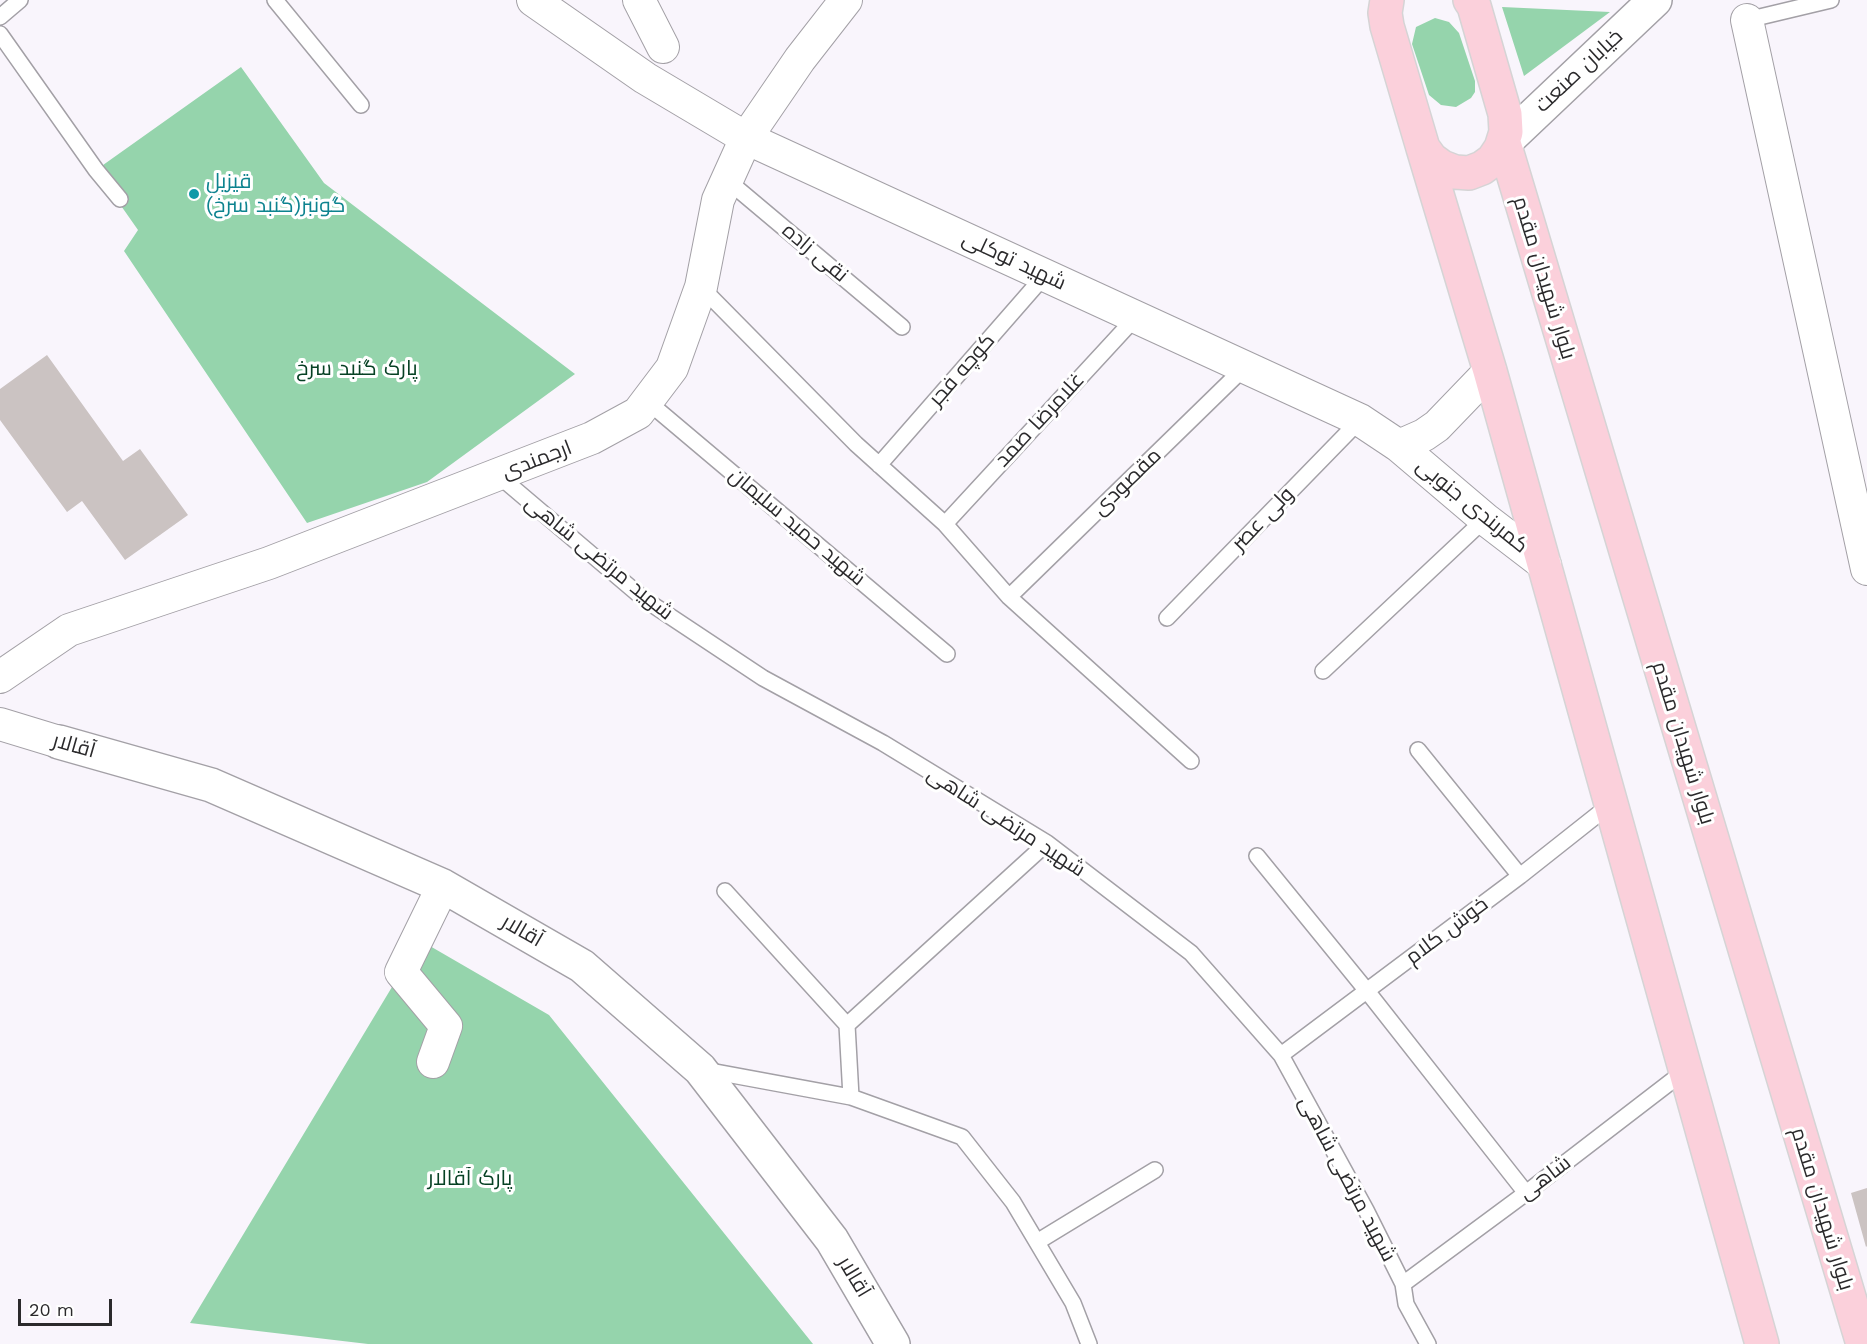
<!DOCTYPE html>
<meta charset="utf-8">
<style>
body{margin:0}
#map{position:relative;width:1867px;height:1344px;overflow:hidden;background:#f9f5fc;font-family:"Work Sans",sans-serif}
canvas{display:block}
.scale{position:absolute;left:18px;top:1299px;width:94px;height:27px;box-sizing:border-box;border:3px solid #2b2a2c;border-top:0;padding-left:8px;font-size:18px;line-height:21px;white-space:nowrap;color:#2b2a2c;-webkit-text-stroke:4px #fff;paint-order:stroke}
</style>
<div id="map">
<canvas width="1867" height="1344"></canvas>
<div class="scale">20 m</div>
</div>
<script>
const g = document.querySelector('canvas').getContext('2d');
g.lineJoin = 'round';
function paint(path, color) {
  g.fillStyle = color;
  g.fill(path, 'evenodd');
}
function toPath(rows) {
  const path = new Path2D();
  for (const r of rows) {
    path.moveTo(r[0], r[1]);
    for (let i = 2; i < r.length; i += 2) path.lineTo(r[i], r[i + 1]);
  }
  return path;
}
function strokePath(path, color, width, dash) {
  g.strokeStyle = color;
  g.lineWidth = width;
  g.lineCap = dash ? 'butt' : 'round';
  g.setLineDash(dash || []);
  g.stroke(path);
}
function label(font, color, halo, rows, align = 'center') {
  g.font = font + ' "Work Sans",Cairo,sans-serif';
  g.lineWidth = 6;
  g.setLineDash([]);
  g.textBaseline = 'middle';
  g.strokeStyle = halo;
  g.fillStyle = color;
  for (const [text, x, y, turn = 0] of rows) {
    g.save();
    g.translate(x, y);
    g.rotate((+turn || 0) * Math.PI / 180);
    g.textAlign = isNaN(turn) ? turn : align;
    if (halo) g.strokeText(text, 0, 0);
    g.fillText(text, 0, 0);
    g.restore();
  }
}
paint(toPath([
 [1502,7,1610,12,1524,76],
 [1435,18,1449,22,1459,33,1475,81,1475,92,1471,98,1456,107,1441,105,1429,95,1412,44,1416,27],
 [241,67,324,183,575,374,427,482,307,523,124,251,138,230,96,170],
 [404,931,549,1015,813,1344,368,1344,190,1323,401,972]
]), '#95d4ac');
paint(toPath([
 [47,355,123,461,140,449,188,515,125,560,82,501,67,512,0,420,0,389],
 [1867,1188,1867,1246,1866,1247,1851,1193]
]), '#cbc3c2');
const service = toPath([
 [275,0,361,105],
 [0,17,20,0],
 [1747,20,1831,0],
 [0,34,96,170,120,199],
 [727,180,902,327],
 [701,287,856,444,945,524,1009,597,1191,761],
 [647,401,947,654],
 [879,465,1045,275],
 [498,475,644,599,763,678,883,743,1047,843,1191,953,1281,1055,1366,1210,1403,1284,1406,1304,1428,1344],
 [945,524,1136,317],
 [1009,597,1245,367],
 [1167,618,1360,420],
 [1323,671,1485,519],
 [1418,750,1520,876],
 [1257,856,1367,991,1526,1193],
 [725,891,847,1025],
 [1281,1055,1520,876,1611,804],
 [705,1070,851,1097,847,1025,1047,843],
 [851,1097,962,1137,1013,1202,1073,1303,1089,1344],
 [1037,1242,1155,1170],
 [1403,1284,1526,1193,1686,1070]
]);
const minor = toPath([
 [533,0,645,78,746,138,1360,420,1399,446,1485,519,1545,565],
 [639,0,663,47],
 [1747,20,1867,569],
 [1399,446,1424,435,1437,426,1490,371],
 [0,677,69,630,269,563,592,438,638,413,672,368,701,287,718,200,746,138,800,59,846,0],
 [0,724,59,742],
 [433,1062,446,1026,401,972,443,886]
]);
const tertiary = toPath([
 [1504,143,1655,0],
 [59,742,211,785,443,886,582,966,700,1069,832,1240,893,1344]
]);
const primary = toPath([
 [1387,0,1385,13,1387,26,1423,148,1431,159,1442,167,1455,172,1469,173,1482,168,1493,160,1501,148,1506,132,1505,114,1474,6,1470,0],
 [1504,143,1863,1344],
 [1423,148,1490,371,1762,1344]
]);
strokePath(service, '#a3a0a6', 18);
strokePath(minor, '#a3a0a6', 34);
strokePath(tertiary, '#a3a0a6', 36);
strokePath(primary, '#d5d4d5', 36);
strokePath(service, '#fff', 15);
strokePath(minor, '#fff', 32);
strokePath(tertiary, '#fff', 33);
strokePath(primary, '#fbd0db', 33);
for (const [x, y, r, color] of [
 [194,194,6,"#0f9aa8"]
]) {
  const dot = new Path2D();
  dot.arc(x, y, r, 0, 2 * Math.PI);
  g.fillStyle = color;
  g.fill(dot);
  strokePath(dot, '#fff', 2);
}
label('21px', '#2b2a2c', '#fff', [
 ["خیابان صنعت",1579,71,-43],
 ["نقی زاده",815,253,40],
 ["شهید توکلی",1014,261,25],
 ["بلوار شهیدان مقدم",1544,278,73],
 ["كوچه فجر",962,370,-49],
 ["غلامرضا صمد",1040,420,-47],
 ["ارجمندی",537,460,-21],
 ["مقصودی",1127,482,-44],
 ["کمربندی جنوبی",1472,506,39],
 ["ولی عصر",1263,519,-46],
 ["شهید حمید سلیمان",797,527,40],
 ["شهید مرتضی شاهی",599,558,39],
 ["بلوار شهیدان مقدم",1683,743,73],
 ["آقالار",74,746,16],
 ["شهید مرتضی شاهی",1006,822,33],
 ["آقالار",522,931,30],
 ["خوش کلام",1447,931,-37],
 ["شاهی",1545,1178,-37],
 ["شهید مرتضی شاهی",1347,1179,62],
 ["بلوار شهیدان مقدم",1822,1209,73],
 ["آقالار",854,1277,59]
]);
label('21px', '#0d838f', '#fff', [
 ["قیزیل",206,182],
 ["گونبز(گنبد سرخ)",206,206]
], 'left');
label('21px', '#064124', '#fff', [
 ["پارک گنبد سرخ",357,369],
 ["پارک آقالار",470,1179]
]);
</script>
